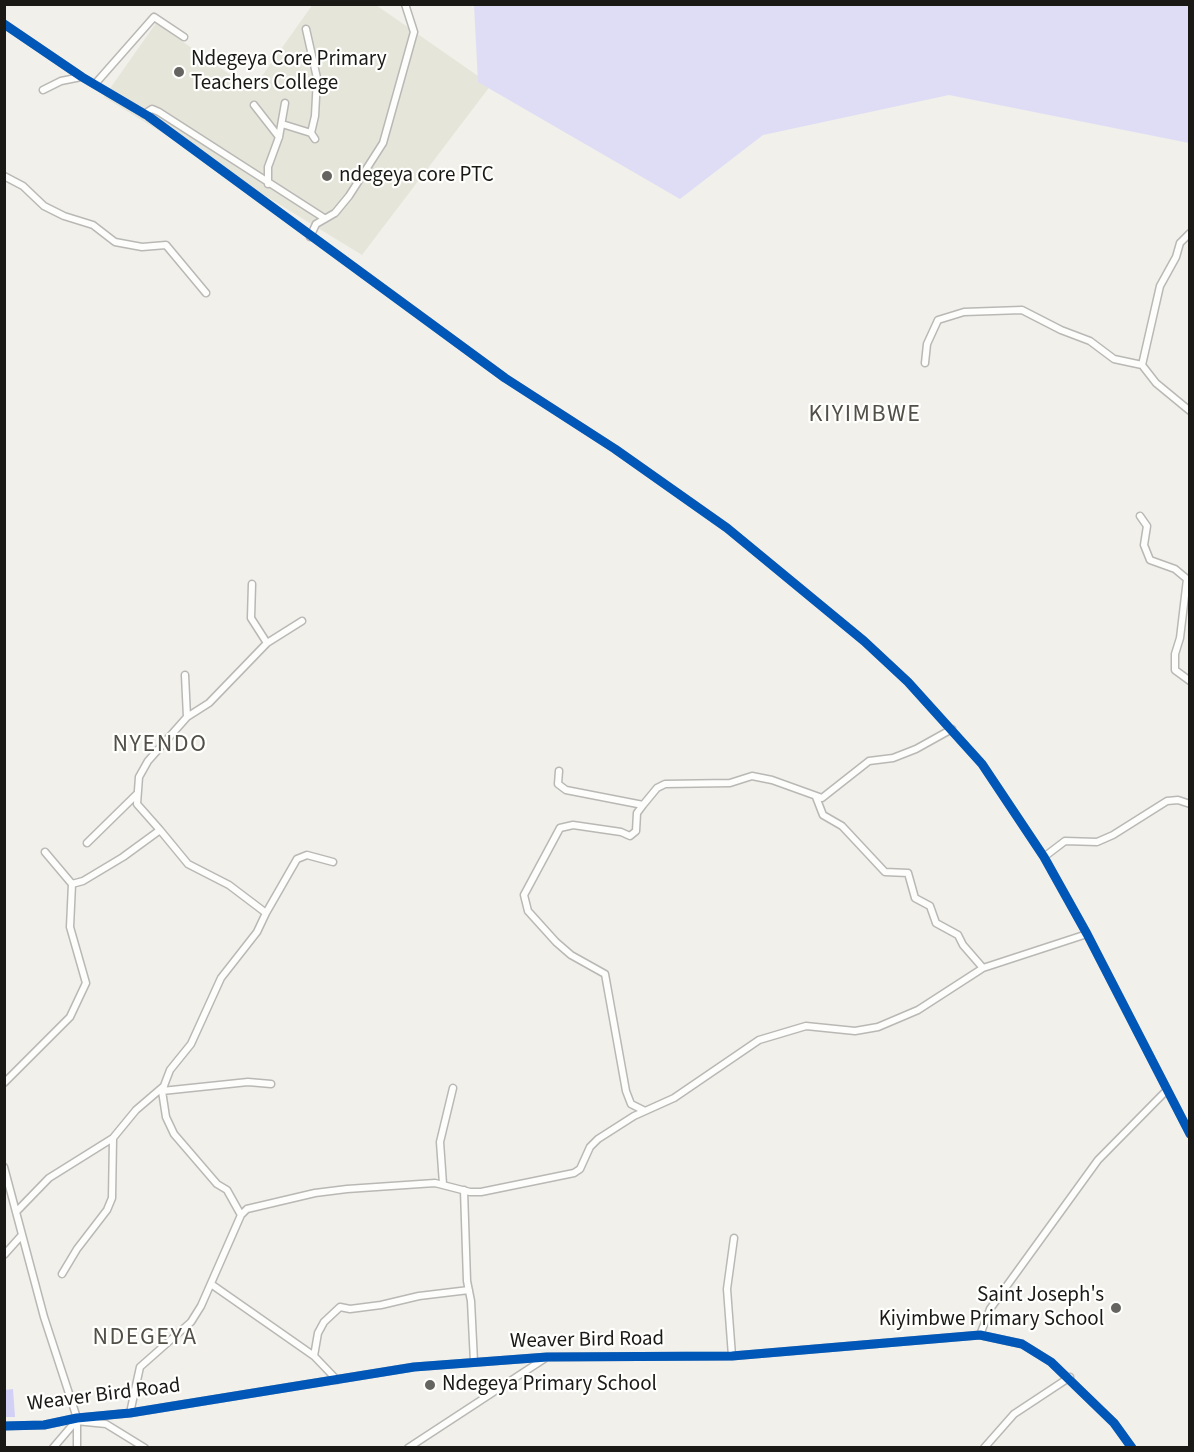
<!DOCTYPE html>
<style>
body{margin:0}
#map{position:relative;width:1194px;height:1452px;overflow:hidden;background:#f1f0eb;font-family:"Source Sans 3",sans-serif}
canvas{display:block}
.frame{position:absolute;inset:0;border:6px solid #1a1916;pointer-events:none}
</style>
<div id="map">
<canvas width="1194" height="1452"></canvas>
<div class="frame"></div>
</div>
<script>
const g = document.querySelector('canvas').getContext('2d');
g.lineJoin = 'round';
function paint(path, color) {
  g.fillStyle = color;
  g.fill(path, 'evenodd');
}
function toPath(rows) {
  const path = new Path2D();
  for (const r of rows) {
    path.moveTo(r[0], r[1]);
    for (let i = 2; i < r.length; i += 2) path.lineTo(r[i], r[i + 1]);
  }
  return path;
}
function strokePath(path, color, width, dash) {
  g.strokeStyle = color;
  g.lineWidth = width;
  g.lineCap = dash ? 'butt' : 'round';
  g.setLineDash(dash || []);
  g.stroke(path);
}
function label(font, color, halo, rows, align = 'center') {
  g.font = font + ' "Source Sans 3",sans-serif';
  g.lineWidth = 4.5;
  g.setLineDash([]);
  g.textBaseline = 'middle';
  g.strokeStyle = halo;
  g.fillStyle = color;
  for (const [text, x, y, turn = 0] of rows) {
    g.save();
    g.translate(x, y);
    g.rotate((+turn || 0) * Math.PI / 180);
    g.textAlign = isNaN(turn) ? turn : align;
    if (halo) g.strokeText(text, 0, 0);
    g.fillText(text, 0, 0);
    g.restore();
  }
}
paint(toPath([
 [313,4,376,5,491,85,362,255,104,97,156,23,252,90]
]), '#e6e5da');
paint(toPath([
 [474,5,1189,5,1189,143,949,95,763,135,680,199,478,82]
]), '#deddf5');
paint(toPath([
 [13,1389,15,1417,5,1417,5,1390]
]), '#d2d0f4');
const street = toPath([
 [4,24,82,77,148,116,505,378,615,449,727,528,864,641,908,682,982,764,1044,857,1087,934,1190,1134],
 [306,29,317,78,315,116,311,133],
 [95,84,154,17,184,37],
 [43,90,61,81,81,77],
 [254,105,279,137],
 [144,114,152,109,159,112,324,218],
 [282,124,311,133,315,139],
 [4,176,23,186,44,206,64,216,93,225,115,242,142,247,166,245,206,293],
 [268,184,268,167,279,137,285,103],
 [310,237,316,224,335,213,349,196,383,143,414,32,405,4],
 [925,363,927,344,938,320,964,312,1022,310,1061,330,1090,341,1114,359,1142,365,1156,383,1190,411],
 [1142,365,1160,286,1176,257,1180,243,1190,233],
 [1140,516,1147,526,1144,545,1150,560,1175,569,1187,579,1180,638,1175,654,1175,670,1190,681],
 [252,584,251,618,267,643],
 [187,717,209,703,267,643,302,621],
 [559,771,558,784,566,790,643,805,657,788,665,784,730,783,752,776,772,780,822,798,869,761,893,758,916,749,952,729],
 [816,797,823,815,842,826,885,872,908,873,915,898,930,906,936,923,958,935,963,945,983,968],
 [643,805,637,813,636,831,630,836,621,832,573,825,560,828,524,895,528,911,556,942,571,955,605,974,626,1091,631,1104,645,1111],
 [160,830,137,804,139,777,148,761,187,717,185,675],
 [87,843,137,794],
 [45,852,72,884],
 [1044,857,1065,841,1097,842,1113,835,1167,801,1178,800,1190,804],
 [266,913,297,859,307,855,333,862],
 [4,1083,70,1017,86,983,70,927,72,884,83,881,123,857,160,830,188,864,229,885,266,913,257,932,221,978,191,1044,170,1070,162,1091,166,1117,174,1134,217,1184,227,1190,241,1215],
 [162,1091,248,1082,271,1084],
 [4,1167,44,1317,77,1418,77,1448],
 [443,1184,440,1142,453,1088],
 [464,1190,467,1281,471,1301,474,1362],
 [16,1212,49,1178,113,1138,136,1110,164,1086],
 [4,1255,21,1236],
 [62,1274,77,1249,107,1210,112,1198,113,1139],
 [211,1284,314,1356,337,1380],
 [980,1335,990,1309,1098,1160,1166,1091],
 [314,1356,318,1333,324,1322,340,1307,350,1309,381,1305,419,1296,469,1290],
 [732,1356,727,1289,734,1238],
 [130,1413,140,1367,191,1322,201,1306,241,1215,247,1209,315,1193,347,1189,435,1183,470,1192,481,1192,574,1173,580,1169,590,1147,598,1139,634,1116,674,1098,759,1040,806,1026,855,1031,878,1027,918,1010,983,968,1087,934],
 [4,1426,44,1425,77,1418,130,1413,414,1367,547,1357,732,1356,980,1335,1022,1344,1051,1362,1114,1423,1132,1448],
 [53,1448,76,1421,106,1424,145,1448],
 [408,1448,547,1357],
 [984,1448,1014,1414,1070,1377]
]);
strokePath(street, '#b9b8b5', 9);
strokePath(street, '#fdfdfc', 6);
strokePath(toPath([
 [4,24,82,77,148,116,505,378,615,449,727,528,864,641,908,682,982,764,1044,857,1087,934,1190,1134],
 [4,1426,44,1425,77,1418,130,1413,414,1367,547,1357,732,1356,980,1335,1022,1344,1051,1362,1114,1423,1132,1448]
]), '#0057b8', 9);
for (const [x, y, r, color] of [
 [179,72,6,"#656461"],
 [327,176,6,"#656461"],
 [1116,1308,6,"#656461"],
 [430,1385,6,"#656461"]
]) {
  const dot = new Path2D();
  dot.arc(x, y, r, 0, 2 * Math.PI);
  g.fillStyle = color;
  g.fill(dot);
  strokePath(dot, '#fffffd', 2);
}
label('21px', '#1a1916', '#fffffd', [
 ["Ndegeya Core Primary",191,60],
 ["Teachers College",191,84],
 ["ndegeya core PTC",339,176],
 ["Saint Joseph's",1104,1296,"right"],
 ["Kiyimbwe Primary School",1104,1320,"right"],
 ["Ndegeya Primary School",442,1385]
], 'left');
label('21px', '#1a1916', '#fffffd', [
 ["Weaver Bird Road",587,1341,-1],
 ["Weaver Bird Road",104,1396,-7]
]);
g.letterSpacing = '1.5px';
label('24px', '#525048', '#fffffd', [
 ["KIYIMBWE",865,416],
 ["NYENDO",160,746],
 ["NDEGEYA",145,1339]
]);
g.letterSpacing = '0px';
</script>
